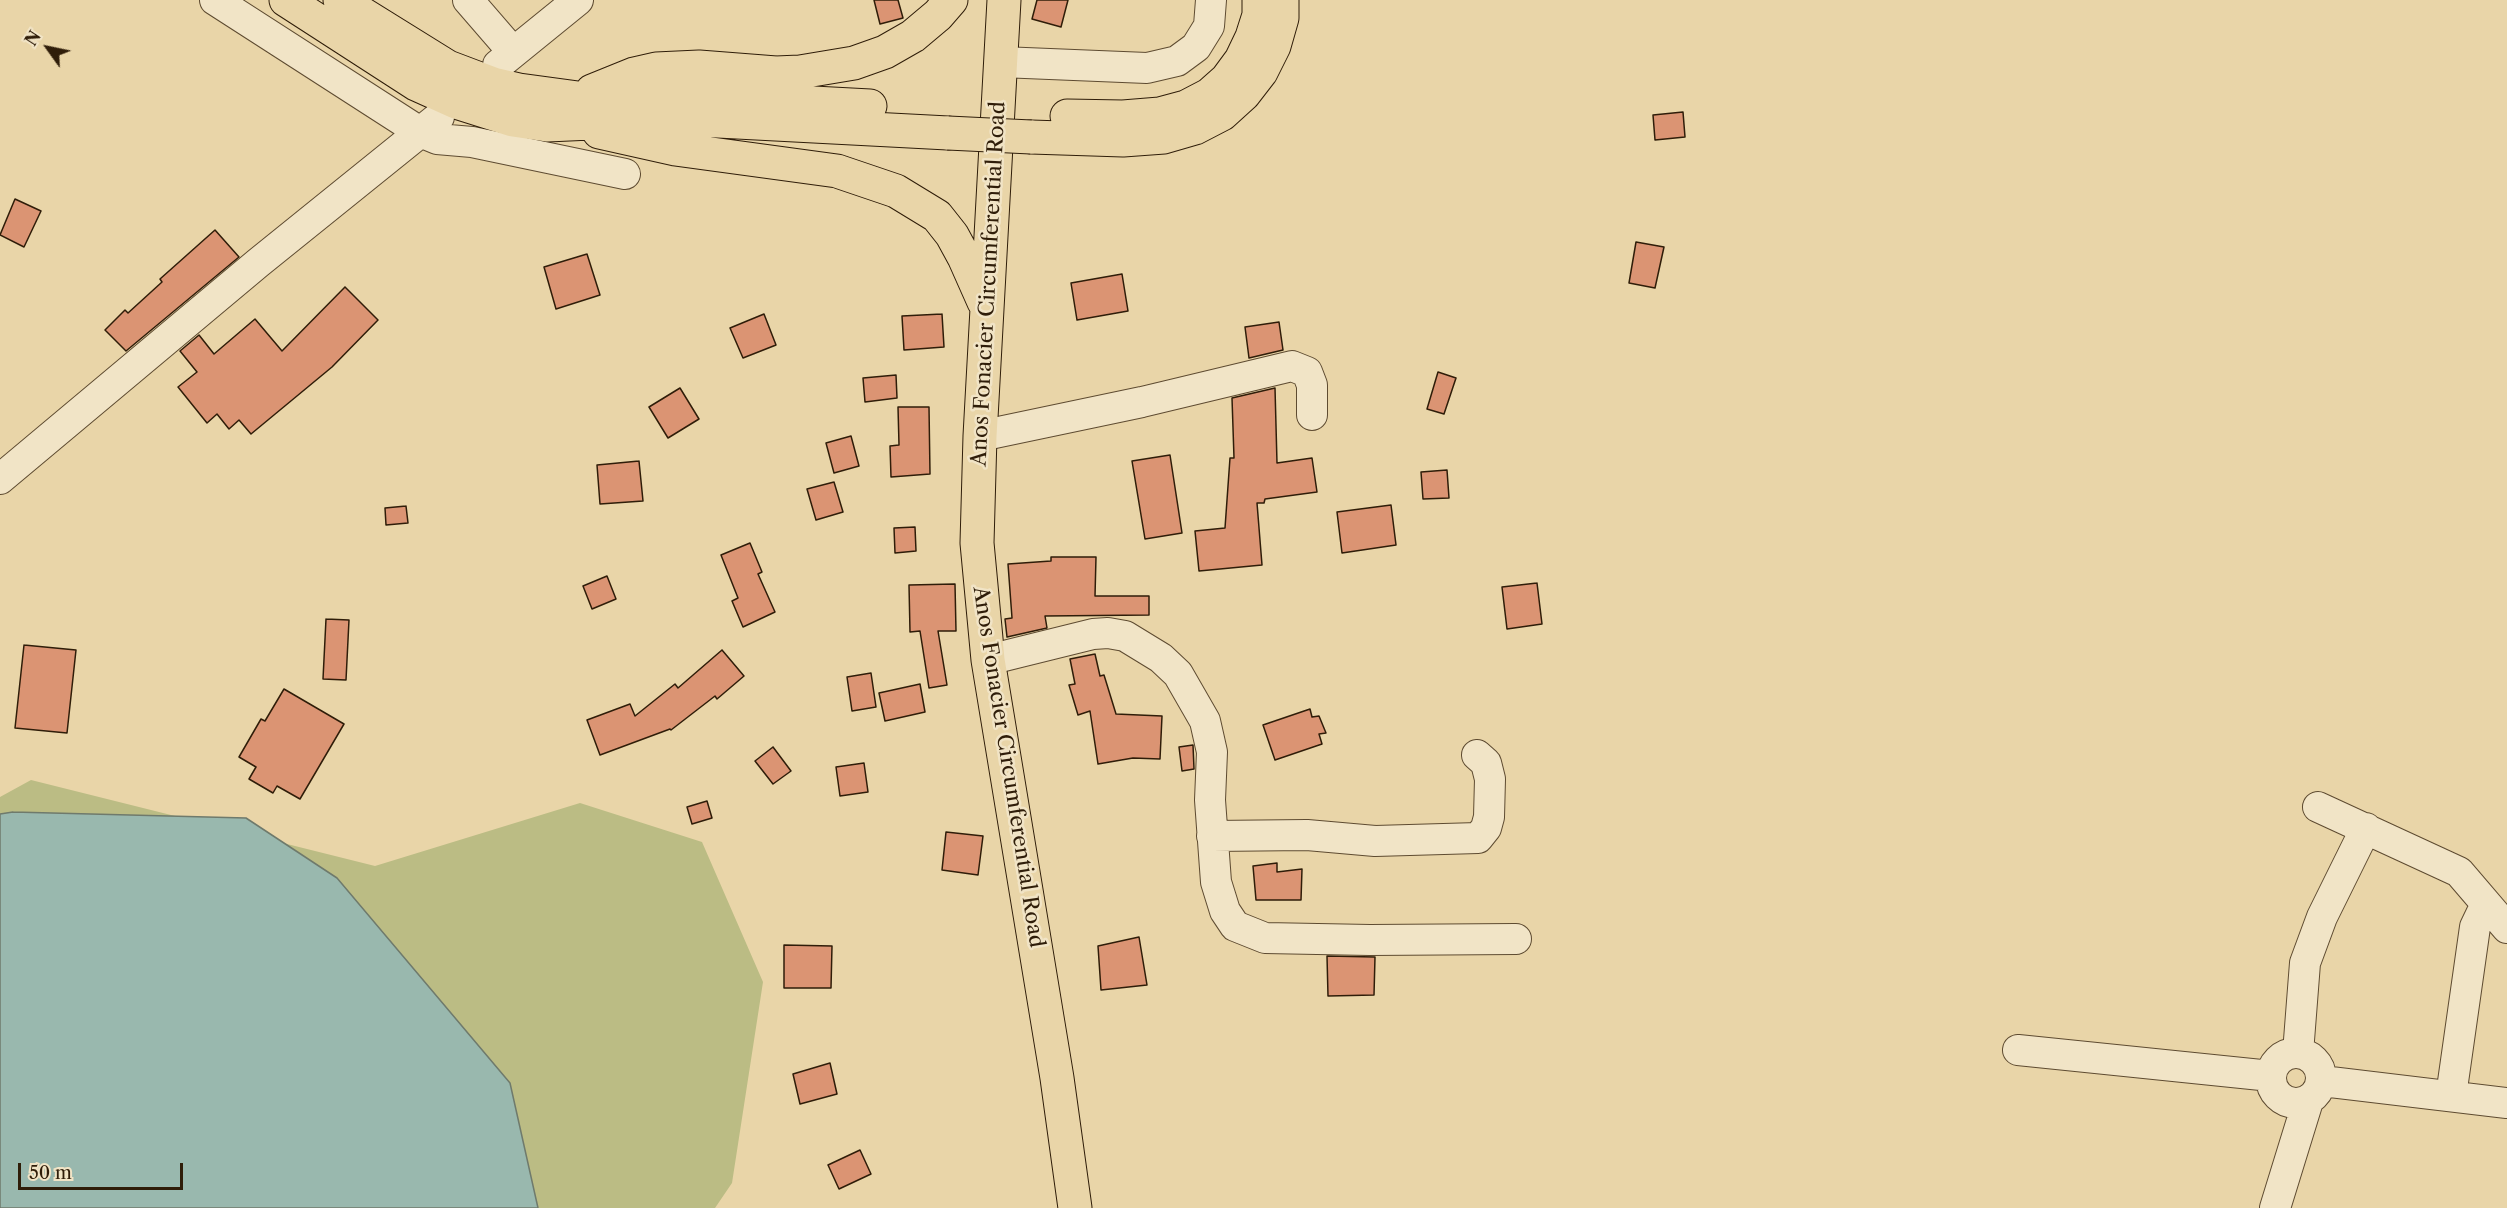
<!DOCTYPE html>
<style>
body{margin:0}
#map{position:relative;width:2507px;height:1208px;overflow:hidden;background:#e9d5a8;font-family:"Libre Caslon Text",serif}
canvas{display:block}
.north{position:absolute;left:18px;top:18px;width:60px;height:60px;-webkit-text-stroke:4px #f1e4c6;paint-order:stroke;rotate:303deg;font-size:16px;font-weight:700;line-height:24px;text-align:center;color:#2f1d09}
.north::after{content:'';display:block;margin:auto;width:21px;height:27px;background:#2f1d09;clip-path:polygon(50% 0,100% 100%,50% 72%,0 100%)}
.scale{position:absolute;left:18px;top:1163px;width:165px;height:27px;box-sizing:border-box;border:3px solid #2f1d09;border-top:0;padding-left:8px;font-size:18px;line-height:21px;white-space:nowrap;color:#2f1d09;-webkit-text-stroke:4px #f1e4c6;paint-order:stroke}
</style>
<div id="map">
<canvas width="2507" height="1208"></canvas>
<div class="north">N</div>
<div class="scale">50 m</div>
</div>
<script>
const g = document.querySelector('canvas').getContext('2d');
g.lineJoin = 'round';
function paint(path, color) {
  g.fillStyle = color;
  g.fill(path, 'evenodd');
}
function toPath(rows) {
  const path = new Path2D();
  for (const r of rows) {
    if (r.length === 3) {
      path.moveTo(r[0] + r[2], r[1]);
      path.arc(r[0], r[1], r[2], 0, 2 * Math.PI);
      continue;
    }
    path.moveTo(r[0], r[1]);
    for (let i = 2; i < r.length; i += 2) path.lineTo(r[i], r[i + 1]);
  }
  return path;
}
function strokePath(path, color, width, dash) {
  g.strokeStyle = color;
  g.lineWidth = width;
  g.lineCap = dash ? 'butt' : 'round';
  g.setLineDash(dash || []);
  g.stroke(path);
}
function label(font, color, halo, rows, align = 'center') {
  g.font = font + ' "Libre Caslon Text",serif';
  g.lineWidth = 5;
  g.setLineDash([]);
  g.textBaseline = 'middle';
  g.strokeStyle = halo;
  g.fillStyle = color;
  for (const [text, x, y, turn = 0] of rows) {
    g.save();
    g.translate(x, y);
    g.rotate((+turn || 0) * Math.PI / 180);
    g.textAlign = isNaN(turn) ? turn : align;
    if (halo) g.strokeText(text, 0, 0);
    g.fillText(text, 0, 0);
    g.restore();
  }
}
paint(toPath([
 [31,780,375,866,580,803,702,842,763,982,732,1183,715,1208,437,1208,0,968,0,797]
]), '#bbbc84');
const water = toPath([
 [13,812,246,818,337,878,510,1083,538,1208,0,1208,0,814,13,812]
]);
paint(water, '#99b8ae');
strokePath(water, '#6f7a6c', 1.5);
const building = toPath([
 [874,0,898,0,903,18,880,24,874,0],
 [1037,0,1068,0,1061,27,1032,19,1037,0],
 [1683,112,1685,137,1655,140,1653,115,1683,112],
 [15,199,41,211,24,247,0,235,15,199],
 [215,230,239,257,126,351,105,330,125,310,128,313,162,282,160,279,215,230],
 [1636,242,1664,247,1655,288,1629,283,1636,242],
 [587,254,600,295,556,309,544,267,587,254],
 [1122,274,1128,311,1077,320,1071,283,1122,274],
 [345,287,378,320,332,367,251,434,239,420,229,429,217,414,207,423,178,387,197,372,180,351,199,335,214,354,255,319,282,351,345,287],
 [764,314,776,345,743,358,730,328,764,314],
 [942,314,944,347,904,350,902,316,942,314],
 [1279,322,1283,350,1249,358,1245,327,1279,322],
 [1438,372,1456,378,1444,414,1427,409,1438,372],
 [896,375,897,398,865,402,863,378,896,375],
 [680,388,699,419,668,438,649,407,680,388],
 [1275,388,1277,463,1312,458,1317,492,1265,499,1264,503,1257,503,1262,565,1199,571,1195,531,1225,528,1230,458,1234,458,1232,398,1275,388],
 [898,407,929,407,930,474,891,477,890,446,899,445,898,407],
 [851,436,859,466,834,473,826,443,851,436],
 [1170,455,1182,533,1145,539,1132,461,1170,455],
 [639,461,643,501,600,504,597,465,639,461],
 [1447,470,1449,498,1423,499,1421,472,1447,470],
 [834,482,843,512,816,520,807,489,834,482],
 [1391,505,1396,545,1342,553,1337,512,1391,505],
 [406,506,408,523,386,525,385,508,406,506],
 [915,527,916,551,895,553,894,528,915,527],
 [750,543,762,572,758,574,775,612,743,627,732,601,738,598,721,555,750,543],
 [1051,557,1096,557,1095,596,1149,596,1149,615,1045,616,1047,628,1007,637,1005,619,1012,618,1008,564,1051,561,1051,557],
 [607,576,616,599,592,609,583,586,607,576],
 [1537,583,1542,624,1507,629,1502,587,1537,583],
 [955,584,956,631,938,631,947,685,929,688,920,631,910,632,909,585,955,584],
 [326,619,349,620,346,680,323,679,326,619],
 [24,645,76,650,67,733,15,728,24,645],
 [722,650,744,676,717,699,715,696,671,730,670,729,600,755,587,720,630,704,635,716,675,684,678,688,722,650],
 [1095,654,1100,676,1104,675,1116,714,1162,716,1160,759,1133,758,1098,764,1090,711,1078,715,1069,685,1075,684,1070,659,1095,654],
 [871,673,876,707,852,711,847,677,871,673],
 [920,684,925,712,885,721,879,693,920,684],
 [284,689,344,724,300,799,277,786,273,793,249,779,256,767,239,757,261,719,265,721,284,689],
 [1310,709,1312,717,1319,716,1326,733,1319,734,1322,744,1275,760,1263,725,1310,709],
 [1193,745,1194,769,1182,771,1179,747,1193,745],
 [773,747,791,771,773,784,755,761,773,747],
 [864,763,868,792,840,796,836,767,864,763],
 [707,801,712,818,692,824,687,807,707,801],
 [946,832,983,836,978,875,942,870,946,832],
 [1277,863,1277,872,1302,869,1301,900,1256,900,1253,866,1277,863],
 [1139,937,1147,985,1101,990,1098,946,1139,937],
 [784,945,832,946,831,988,784,988,784,945],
 [1327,956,1375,957,1374,995,1328,996,1327,956],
 [830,1063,837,1094,800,1104,793,1074,830,1063],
 [860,1150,871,1174,839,1189,828,1165,860,1150]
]);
paint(building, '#db9473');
strokePath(building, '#2f1d09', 1.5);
const minor = toPath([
 [215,0,420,132,437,139,472,142,625,174],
 [468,0,513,52],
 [1001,62,1147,68,1177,61,1196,47,1209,26,1211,0],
 [498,65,578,0],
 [980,436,1142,402,1292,366,1307,372,1312,385,1312,415],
 [0,479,258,263,439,117],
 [988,660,1093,634,1108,633,1125,636,1161,658,1178,674,1205,721,1212,752,1210,800,1216,882,1225,911,1235,926,1265,938,1370,940,1516,939],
 [2318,807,2459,872,2507,928],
 [1212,836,1307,835,1375,841,1478,838,1486,828,1489,817,1490,779,1486,763,1477,755],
 [2018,1050,2271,1076],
 [2296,1078,25],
 [2298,1053,2305,963,2322,917,2366,828],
 [2322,1081,2507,1103],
 [2451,1096,2475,927,2486,904],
 [2275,1208,2308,1101]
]);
const major = toPath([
 [286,0,416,84,456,102,513,120,547,125,680,119,948,133],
 [340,0,448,67,493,84,519,90,578,98,681,96,870,106],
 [1004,0,980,436,977,543,988,660,1057,1078,1075,1208],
 [592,91,634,74,656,69,699,67,776,73,800,72,854,63,885,52,913,36,938,15,951,0],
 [1067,116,1123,117,1160,114,1186,107,1209,95,1227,79,1241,60,1252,37,1259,15,1259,0],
 [599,132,675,149,837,171,896,191,937,216,952,235,964,257,984,302],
 [1031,137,1123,140,1164,137,1195,128,1222,114,1244,94,1261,72,1274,46,1282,18,1282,0]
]);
strokePath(minor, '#5e4b31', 32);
strokePath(major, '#2f1d09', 35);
strokePath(minor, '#f1e4c6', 30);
strokePath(major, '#e9d5a8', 33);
const majorBridge = toPath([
 [948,133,1031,137]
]);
strokePath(majorBridge, '#2f1d09', 35, []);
strokePath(majorBridge, '#e9d5a8', 33);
label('21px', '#2f1d09', '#f1e4c6', [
 ["Anos Fonacier Circumferential Road",989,284,-87],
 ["Anos Fonacier Circumferential Road",1008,767,81]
]);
</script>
